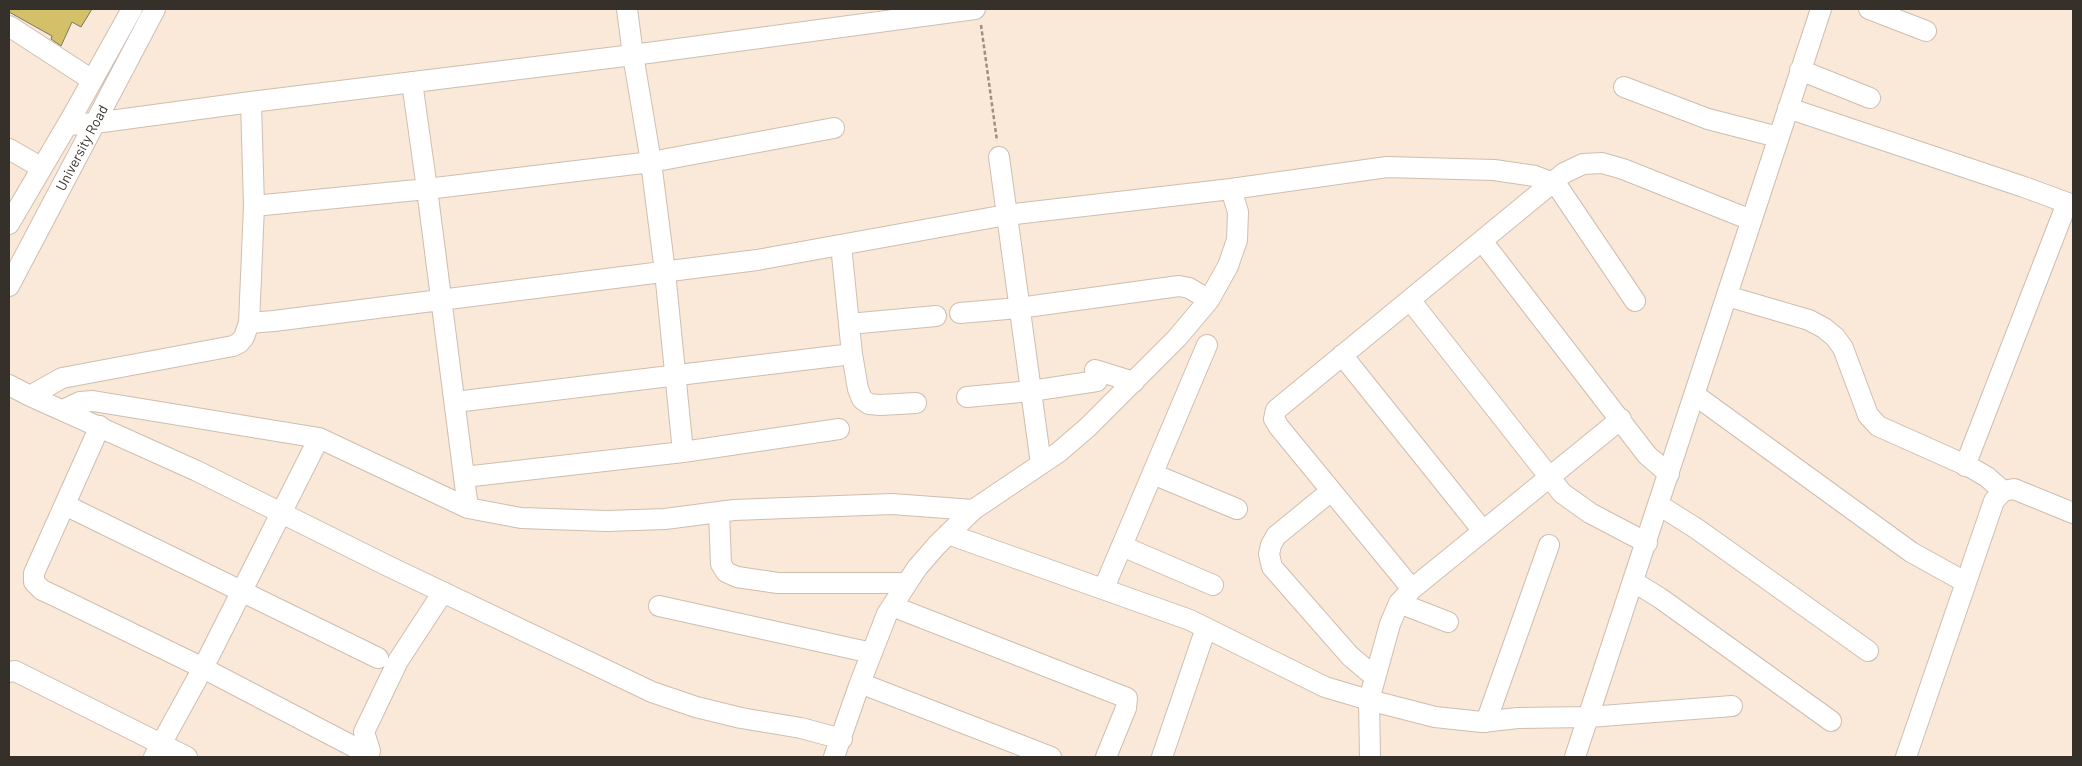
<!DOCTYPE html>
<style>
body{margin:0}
#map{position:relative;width:2082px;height:766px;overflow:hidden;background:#fae9d9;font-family:Barlow,sans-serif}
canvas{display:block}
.frame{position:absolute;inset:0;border:10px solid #36302a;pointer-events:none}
</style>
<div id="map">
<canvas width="2082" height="766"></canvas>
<div class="frame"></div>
</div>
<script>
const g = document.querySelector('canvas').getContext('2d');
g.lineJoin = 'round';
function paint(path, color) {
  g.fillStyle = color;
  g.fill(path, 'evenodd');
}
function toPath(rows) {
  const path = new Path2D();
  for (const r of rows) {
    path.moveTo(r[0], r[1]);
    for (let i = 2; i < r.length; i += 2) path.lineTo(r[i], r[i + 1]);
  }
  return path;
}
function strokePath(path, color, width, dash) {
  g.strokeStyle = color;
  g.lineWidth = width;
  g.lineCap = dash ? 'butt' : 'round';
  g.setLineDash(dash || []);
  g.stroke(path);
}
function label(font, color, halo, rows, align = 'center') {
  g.font = font + ' Barlow,sans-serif';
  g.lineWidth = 4;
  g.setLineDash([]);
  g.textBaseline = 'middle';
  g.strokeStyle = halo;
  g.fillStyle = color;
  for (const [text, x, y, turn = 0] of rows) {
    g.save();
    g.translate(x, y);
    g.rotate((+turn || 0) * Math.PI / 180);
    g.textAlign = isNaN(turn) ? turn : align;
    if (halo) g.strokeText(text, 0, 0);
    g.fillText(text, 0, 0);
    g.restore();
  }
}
const building = toPath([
 [9,9,92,9,81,27,72,22,61,46,51,39,52,36,9,12,9,9]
]);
paint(building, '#d3c069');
strokePath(building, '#7a7663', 1);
const minor = toPath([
 [627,9,633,55,975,9],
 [1869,9,1926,31],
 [9,26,92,80],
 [1800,70,1870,98],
 [412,82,427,189,651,162,834,128],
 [1624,87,1708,119,1778,137],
 [1788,108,2024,187,2073,205],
 [67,125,95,123,251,102,633,55,651,162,665,272,683,452],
 [9,149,42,168],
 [999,157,1041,464],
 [254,206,427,189,468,508],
 [9,224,73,115,132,9],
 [1482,241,1647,455,1669,474],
 [841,245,852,354,858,389,862,399,869,404,880,405,916,403],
 [9,286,155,9],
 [1727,296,1809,320,1824,328,1835,337,1843,348,1868,415,1878,426,1970,467,1987,477,2003,491],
 [1410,300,1562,493,1590,513,1647,543],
 [960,313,1019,308,1179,286,1189,288,1209,300],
 [249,323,274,321,757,260,1006,215,1231,189,1387,167,1494,170,1535,176,1556,184,1635,301],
 [849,324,936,316],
 [1342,355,1483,531],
 [1095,370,1134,382],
 [9,385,30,396,62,378,233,346,239,343,244,337,249,323,254,206,251,102],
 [1695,395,1911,552,1965,582],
 [30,396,197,471,388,566,652,692,696,707,741,718,801,728,842,739],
 [967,397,1031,391,1097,381],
 [455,402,852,354],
 [63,410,80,402,93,401,319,438,468,508,521,518,607,521,665,519,734,510,892,504,973,510],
 [100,426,34,573,34,582,42,590,55,596,203,668,358,749],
 [1965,466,2067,203],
 [1153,474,1237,509],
 [464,477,683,452,839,429],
 [1331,491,1276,536,1271,545,1269,554,1272,567,1350,656,1375,677],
 [65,505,378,658],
 [1659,505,1697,529,1868,651],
 [719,512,721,564,726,572,737,577,778,583,907,583],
 [948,534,1190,620,1325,687,1369,700,1435,717,1482,722,1518,718,1589,717,1732,706],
 [1122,546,1213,585],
 [1634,582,1660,598,1831,721],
 [1104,588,1207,345],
 [1412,589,1279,427,1274,419,1276,410,1564,173,1583,164,1602,163,1623,169,1751,220],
 [1399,603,1448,622],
 [659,606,872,653],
 [892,606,1127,698,1126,708,1106,757],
 [9,672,15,671,187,757],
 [860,683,1051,757],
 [1486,722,1549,545],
 [154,757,203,668,319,438],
 [368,757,370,751,364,732,398,661,443,592],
 [834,757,860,683,887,614,917,568,937,545,973,510,1059,452,1088,427,1177,338,1209,300,1228,266,1237,240,1238,212,1231,189],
 [1162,757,1206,628],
 [1370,757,1369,700,1390,624,1399,603,1412,589,1621,419],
 [1575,757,1821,9],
 [1906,757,1994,501,2003,491,2014,489,2073,513]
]);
strokePath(minor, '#cfbeaf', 22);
strokePath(toPath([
 [981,25,997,141]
]), '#9b9084', 2.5, [4, 2.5]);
strokePath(minor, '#fff', 20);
label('14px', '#36302a', '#fff', [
 ["University Road",82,148,-62]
]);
</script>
